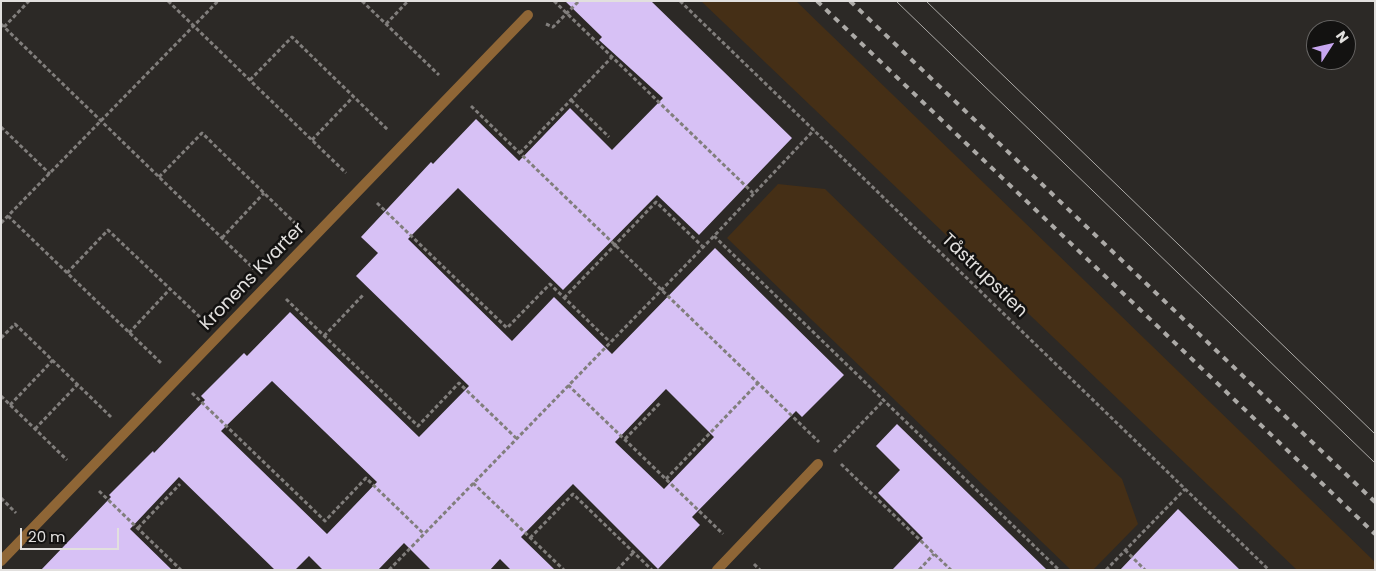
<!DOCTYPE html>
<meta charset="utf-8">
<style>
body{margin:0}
#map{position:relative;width:1376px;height:571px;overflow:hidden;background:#2c2926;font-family:Poppins,sans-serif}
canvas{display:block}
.frame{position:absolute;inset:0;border:2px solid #e2e0de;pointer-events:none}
.north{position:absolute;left:1306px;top:20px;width:50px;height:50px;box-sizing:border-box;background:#131211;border:1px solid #666463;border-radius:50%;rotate:55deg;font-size:14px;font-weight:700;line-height:20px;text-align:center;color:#e2e0de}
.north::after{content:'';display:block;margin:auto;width:18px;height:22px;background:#c7a6f0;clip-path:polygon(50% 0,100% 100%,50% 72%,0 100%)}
.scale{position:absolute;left:20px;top:528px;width:99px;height:22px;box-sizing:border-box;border:2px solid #e2e0de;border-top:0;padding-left:6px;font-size:15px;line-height:18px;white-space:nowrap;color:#e2e0de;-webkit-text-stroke:4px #131211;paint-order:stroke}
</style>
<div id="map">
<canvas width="1376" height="571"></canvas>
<div class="frame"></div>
<div class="north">N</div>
<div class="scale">20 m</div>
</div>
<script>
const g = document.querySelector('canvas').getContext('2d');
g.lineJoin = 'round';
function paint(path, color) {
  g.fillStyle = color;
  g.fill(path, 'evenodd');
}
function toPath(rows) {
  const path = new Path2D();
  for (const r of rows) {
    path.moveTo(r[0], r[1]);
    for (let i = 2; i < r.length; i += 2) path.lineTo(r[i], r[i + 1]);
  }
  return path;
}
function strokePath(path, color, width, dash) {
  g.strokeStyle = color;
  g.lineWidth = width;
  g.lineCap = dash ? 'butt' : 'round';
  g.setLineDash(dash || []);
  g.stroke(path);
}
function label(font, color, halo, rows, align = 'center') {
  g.font = font + ' Poppins,sans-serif';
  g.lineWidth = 5;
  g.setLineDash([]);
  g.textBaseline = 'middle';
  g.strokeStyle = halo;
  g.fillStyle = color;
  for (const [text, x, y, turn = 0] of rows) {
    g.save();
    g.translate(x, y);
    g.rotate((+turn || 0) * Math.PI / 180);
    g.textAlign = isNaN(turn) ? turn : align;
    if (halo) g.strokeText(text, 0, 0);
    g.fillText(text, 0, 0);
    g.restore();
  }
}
paint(toPath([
 [701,1,796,1,1375,562,1375,570,1297,570],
 [778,184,825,189,1122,479,1138,524,1093,570,1071,570,727,238]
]), '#452f16');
paint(toPath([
 [565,1,651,1,792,138,699,235,657,195,563,290,458,188,408,239,512,341,554,297,612,354,715,248,844,375,802,417,796,411,692,517,700,525,658,569,573,484,521,537,555,570,511,570,500,559,490,570,431,570,404,543,378,570,323,570,309,556,295,570,275,570,179,477,130,529,172,570,41,570,111,497,109,495,153,451,154,453,205,400,201,396,244,353,247,356,290,312,419,437,469,386,356,276,378,253,361,237,431,162,433,164,476,119,519,161,570,108,612,150,663,98,599,40,602,37],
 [272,381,377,482,327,534,221,431],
 [666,389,714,437,664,489,615,442],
 [897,424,1047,570,892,570,923,538,878,493,900,470,876,446],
 [1178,509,1240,570,1120,570]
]), '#d7c1f5');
strokePath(toPath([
 [168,1,346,173],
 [362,1,439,75],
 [554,1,753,193],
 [680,1,1269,570],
 [1,24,254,269],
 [386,24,408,1],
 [546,24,553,27,579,1],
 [4,27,29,1],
 [250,80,292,37,388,130],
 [571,100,609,137],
 [471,106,819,442],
 [1,127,50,174],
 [312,140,354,96],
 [520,153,612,57],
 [159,177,202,133,297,225],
 [377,203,507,328,550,284,610,342],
 [8,216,161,363],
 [1,223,218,1],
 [714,236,1059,570],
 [222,238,264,193],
 [67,273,108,230,204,321],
 [564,298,656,202,702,246],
 [286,299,418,426,459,383,516,438],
 [129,333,170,289],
 [324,336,364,294],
 [1,338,15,324,111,417],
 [568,385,723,534],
 [192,393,325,521,366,478,424,534],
 [1,396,67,460],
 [10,405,53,360],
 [35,429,78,384],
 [625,439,660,403],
 [834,452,884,400],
 [841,464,951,570],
 [666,479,758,383],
 [473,483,564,570],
 [99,491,181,570],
 [1,498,16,513],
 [138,528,180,484],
 [530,538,573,494,652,570],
 [1125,550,1145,570],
 [754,564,760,570],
 [389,570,714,236,814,130],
 [617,570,634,552],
 [919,570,934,554],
 [1106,570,1185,489]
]), '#817e7c', 3, [4, 2.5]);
strokePath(toPath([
 [1,561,528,15],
 [717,570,818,464]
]), '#8f6636', 10);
strokePath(toPath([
 [896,1,1375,463],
 [926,1,1375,434]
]), '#acaaa7', 1);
strokePath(toPath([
 [817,1,1375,534],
 [850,1,1375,502]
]), '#acaaa7', 4, [6, 6]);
label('18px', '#e2e0de', '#131211', [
 ["Tåstrupstien",984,276,44],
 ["Kronens Kvarter",253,277,-46]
]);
</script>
